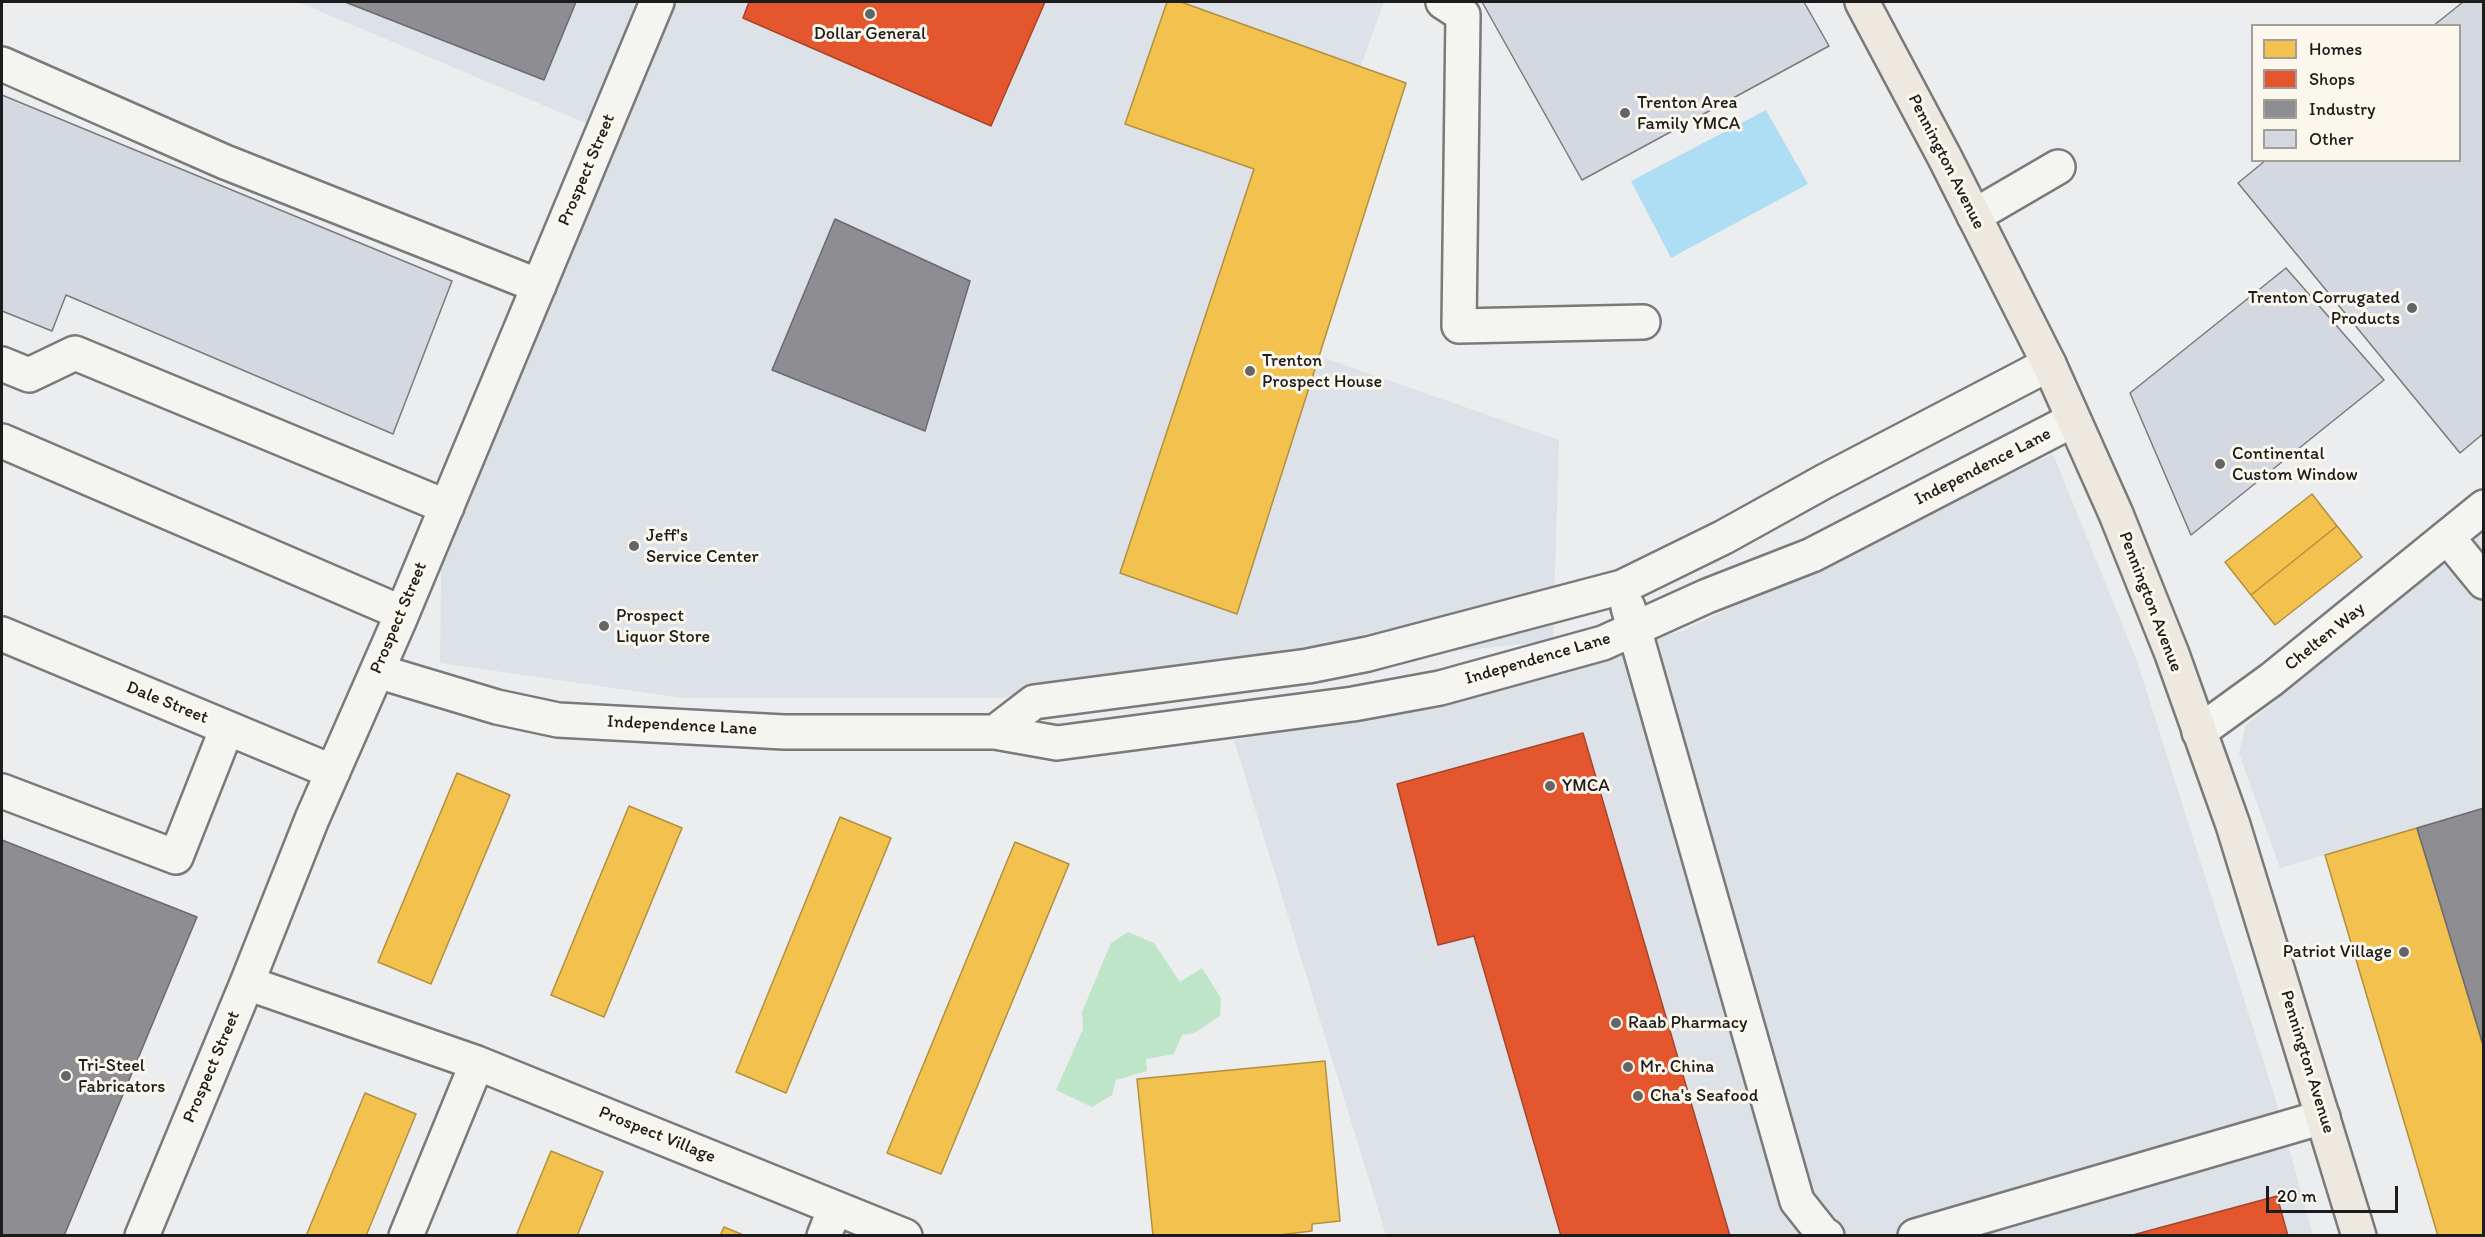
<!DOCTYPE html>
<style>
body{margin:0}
#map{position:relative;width:2485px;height:1237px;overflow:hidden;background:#ecedef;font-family:Itim,sans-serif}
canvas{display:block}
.frame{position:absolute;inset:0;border:3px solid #1c1c1c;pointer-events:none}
.legend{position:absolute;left:2251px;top:24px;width:210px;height:138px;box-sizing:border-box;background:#fbf7ec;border:2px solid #a29f99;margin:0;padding:8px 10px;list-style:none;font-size:18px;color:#1c1c1c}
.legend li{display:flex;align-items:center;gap:12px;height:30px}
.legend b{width:30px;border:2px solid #a29f99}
.scale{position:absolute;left:2266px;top:1186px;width:132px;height:27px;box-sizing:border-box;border:3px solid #1c1c1c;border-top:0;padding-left:8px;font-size:18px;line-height:21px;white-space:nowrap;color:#1c1c1c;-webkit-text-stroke:4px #fbf7ec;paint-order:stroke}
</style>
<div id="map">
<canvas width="2485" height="1237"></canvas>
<div class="frame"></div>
<ul class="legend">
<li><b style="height:16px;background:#f2c14e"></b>Homes</li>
<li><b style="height:16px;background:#e4572e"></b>Shops</li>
<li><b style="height:16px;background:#8d8d92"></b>Industry</li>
<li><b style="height:16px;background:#d4d8e0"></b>Other</li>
</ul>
<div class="scale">20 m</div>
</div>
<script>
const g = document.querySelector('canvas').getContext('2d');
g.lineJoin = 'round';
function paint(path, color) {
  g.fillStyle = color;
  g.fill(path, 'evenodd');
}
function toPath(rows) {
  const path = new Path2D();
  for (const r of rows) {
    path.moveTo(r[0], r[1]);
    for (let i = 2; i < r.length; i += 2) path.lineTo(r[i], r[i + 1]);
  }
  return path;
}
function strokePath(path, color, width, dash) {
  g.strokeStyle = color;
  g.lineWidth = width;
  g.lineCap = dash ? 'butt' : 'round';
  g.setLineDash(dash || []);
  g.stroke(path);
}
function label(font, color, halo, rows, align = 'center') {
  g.font = font + ' Itim,sans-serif';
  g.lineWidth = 6;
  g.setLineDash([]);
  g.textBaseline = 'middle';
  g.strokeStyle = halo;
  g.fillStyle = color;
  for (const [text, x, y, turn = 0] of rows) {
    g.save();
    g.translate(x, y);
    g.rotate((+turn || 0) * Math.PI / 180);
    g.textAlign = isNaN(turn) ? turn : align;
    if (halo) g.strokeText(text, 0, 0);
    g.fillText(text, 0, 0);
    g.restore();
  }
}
paint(toPath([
 [298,2,1384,2,1262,336,1559,440,1553,641,996,698,683,698,440,663,442,505,595,127],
 [2053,454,2137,661,2273,1091,2313,1235,1386,1235,1234,740,1401,712,1682,631],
 [2483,531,2483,1048,2417,828,2280,868,2239,753,2246,725]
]), '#dde1e8');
paint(toPath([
 [1128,932,1154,943,1180,982,1202,968,1221,998,1220,1016,1194,1033,1182,1035,1174,1054,1146,1059,1147,1071,1116,1080,1112,1095,1092,1107,1056,1090,1083,1029,1082,1012,1111,943]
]), '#bfe5c9');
paint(toPath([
 [1766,110,1808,184,1671,258,1631,181]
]), '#aedef3');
const homes = toPath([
 [1167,2,1181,2,1406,83,1237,614,1120,573,1254,169,1125,124,1167,2],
 [2312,494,2337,526,2251,595,2225,562,2312,494],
 [2337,526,2362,557,2275,625,2251,595,2337,526],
 [457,773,510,795,431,984,378,962,457,773],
 [629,806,682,828,604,1017,551,995,629,806],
 [840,817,891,838,786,1093,736,1072,840,817],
 [2417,828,2484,1048,2484,1236,2438,1236,2325,855,2417,828],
 [1015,842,1069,864,941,1174,887,1153,1015,842],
 [1325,1061,1340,1221,1312,1224,1312,1231,1271,1236,1153,1236,1137,1079,1325,1061],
 [365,1093,416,1114,366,1236,306,1236,365,1093],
 [551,1151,603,1172,577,1236,516,1236,551,1151],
 [724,1227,746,1236,720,1236,724,1227]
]);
paint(homes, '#f2c14e');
strokePath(homes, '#b2903f', 1.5);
const shops = toPath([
 [749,2,1045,2,991,126,743,18,749,2],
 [1583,733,1730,1236,1561,1236,1474,936,1438,945,1397,784,1583,733],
 [2277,1196,2288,1236,2129,1236,2277,1196]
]);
paint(shops, '#e4572e');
strokePath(shops, '#a84529', 1.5);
const industry = toPath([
 [345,2,576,2,544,80,345,2],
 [835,219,970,281,925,431,772,370,835,219],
 [2484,808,2484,1048,2417,828,2484,808],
 [2,840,197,917,64,1236,2,1236,2,840]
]);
paint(industry, '#8d8d92');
strokePath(industry, '#6b6b6f', 1.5);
const building = toPath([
 [1482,2,1804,2,1829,46,1582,180,1482,2],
 [2463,2,2484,2,2484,433,2460,453,2238,183,2266,160,2460,160,2460,26,2433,26,2463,2],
 [2,95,452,281,393,434,66,295,52,331,2,311,2,95],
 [2286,268,2384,380,2191,535,2130,393,2286,268]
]);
paint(building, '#d4d8e0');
strokePath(building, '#7a7a7b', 1.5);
const minor = toPath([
 [1443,2,1463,15,1459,326,1643,322],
 [2,64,225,162,539,286],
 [1974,216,2058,167],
 [2,364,29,375,75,353,447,507],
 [2049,364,1825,481,1724,537,1622,587,1368,654,1308,666,1034,702,995,732,1057,743,1353,704,1440,688,1603,643,1707,596,1812,555,2073,420],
 [2,441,402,613],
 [2448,538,2484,582],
 [1628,607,1797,1201,1824,1235,1827,1236],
 [2,634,333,772],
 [377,671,497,707,558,720,784,732,995,732],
 [2199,732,2272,679,2484,507],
 [2,791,176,857,227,728],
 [247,983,477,1063,905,1236],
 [142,1236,247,983,312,819,399,621,657,2],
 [406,1236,477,1063],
 [824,1236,835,1208],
 [1915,1236,2323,1117]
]);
const major = toPath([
 [1862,2,1945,158,2049,364,2116,514,2172,654,2233,825,2359,1236]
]);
strokePath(minor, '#7a7a7b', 38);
strokePath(major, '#7a7a7b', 38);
strokePath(minor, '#f4f4f1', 33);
strokePath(major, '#ede9e1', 33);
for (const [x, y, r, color] of [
 [870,14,6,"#656566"],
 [1625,113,6,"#656566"],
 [2412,308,6,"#656566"],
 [1250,371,6,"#656566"],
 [2220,464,6,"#656566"],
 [634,546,6,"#656566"],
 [604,626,6,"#656566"],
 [1550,786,6,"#656566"],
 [2404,952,6,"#656566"],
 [1616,1023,6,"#656566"],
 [1628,1067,6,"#656566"],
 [66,1076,6,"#656566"],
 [1638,1096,6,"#656566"]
]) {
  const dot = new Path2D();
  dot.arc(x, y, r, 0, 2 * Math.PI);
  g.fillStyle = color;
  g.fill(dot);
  strokePath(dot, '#fbf7ec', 2);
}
label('18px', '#1c1c1c', '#fbf7ec', [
 ["Dollar General",870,34,"center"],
 ["Trenton Area",1637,103],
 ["Family YMCA",1637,124],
 ["Trenton Corrugated",2400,298,"right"],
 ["Products",2400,319,"right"],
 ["Trenton",1262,361],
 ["Prospect House",1262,382],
 ["Continental",2232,454],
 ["Custom Window",2232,475],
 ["Jeff's",646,536],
 ["Service Center",646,557],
 ["Prospect",616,616],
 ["Liquor Store",616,637],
 ["YMCA",1562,786],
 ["Patriot Village",2392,952,"right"],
 ["Raab Pharmacy",1628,1023],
 ["Tri-Steel",78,1066],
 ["Fabricators",78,1087],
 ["Mr. China",1640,1067],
 ["Cha's Seafood",1650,1096]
], 'left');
label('18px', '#1c1c1c', '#fbf7ec', [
 ["Pennington Avenue",1946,162,63],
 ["Prospect Street",587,170,-67],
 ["Independence Lane",1983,467,-27],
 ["Pennington Avenue",2150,602,69],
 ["Prospect Street",399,618,-67],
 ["Chelten Way",2325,637,-39],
 ["Independence Lane",1538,659,-16],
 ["Dale Street",167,703,22],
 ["Independence Lane",682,726,3],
 ["Pennington Avenue",2307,1062,73],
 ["Prospect Street",212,1067,-67],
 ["Prospect Village",657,1135,22]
]);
</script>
